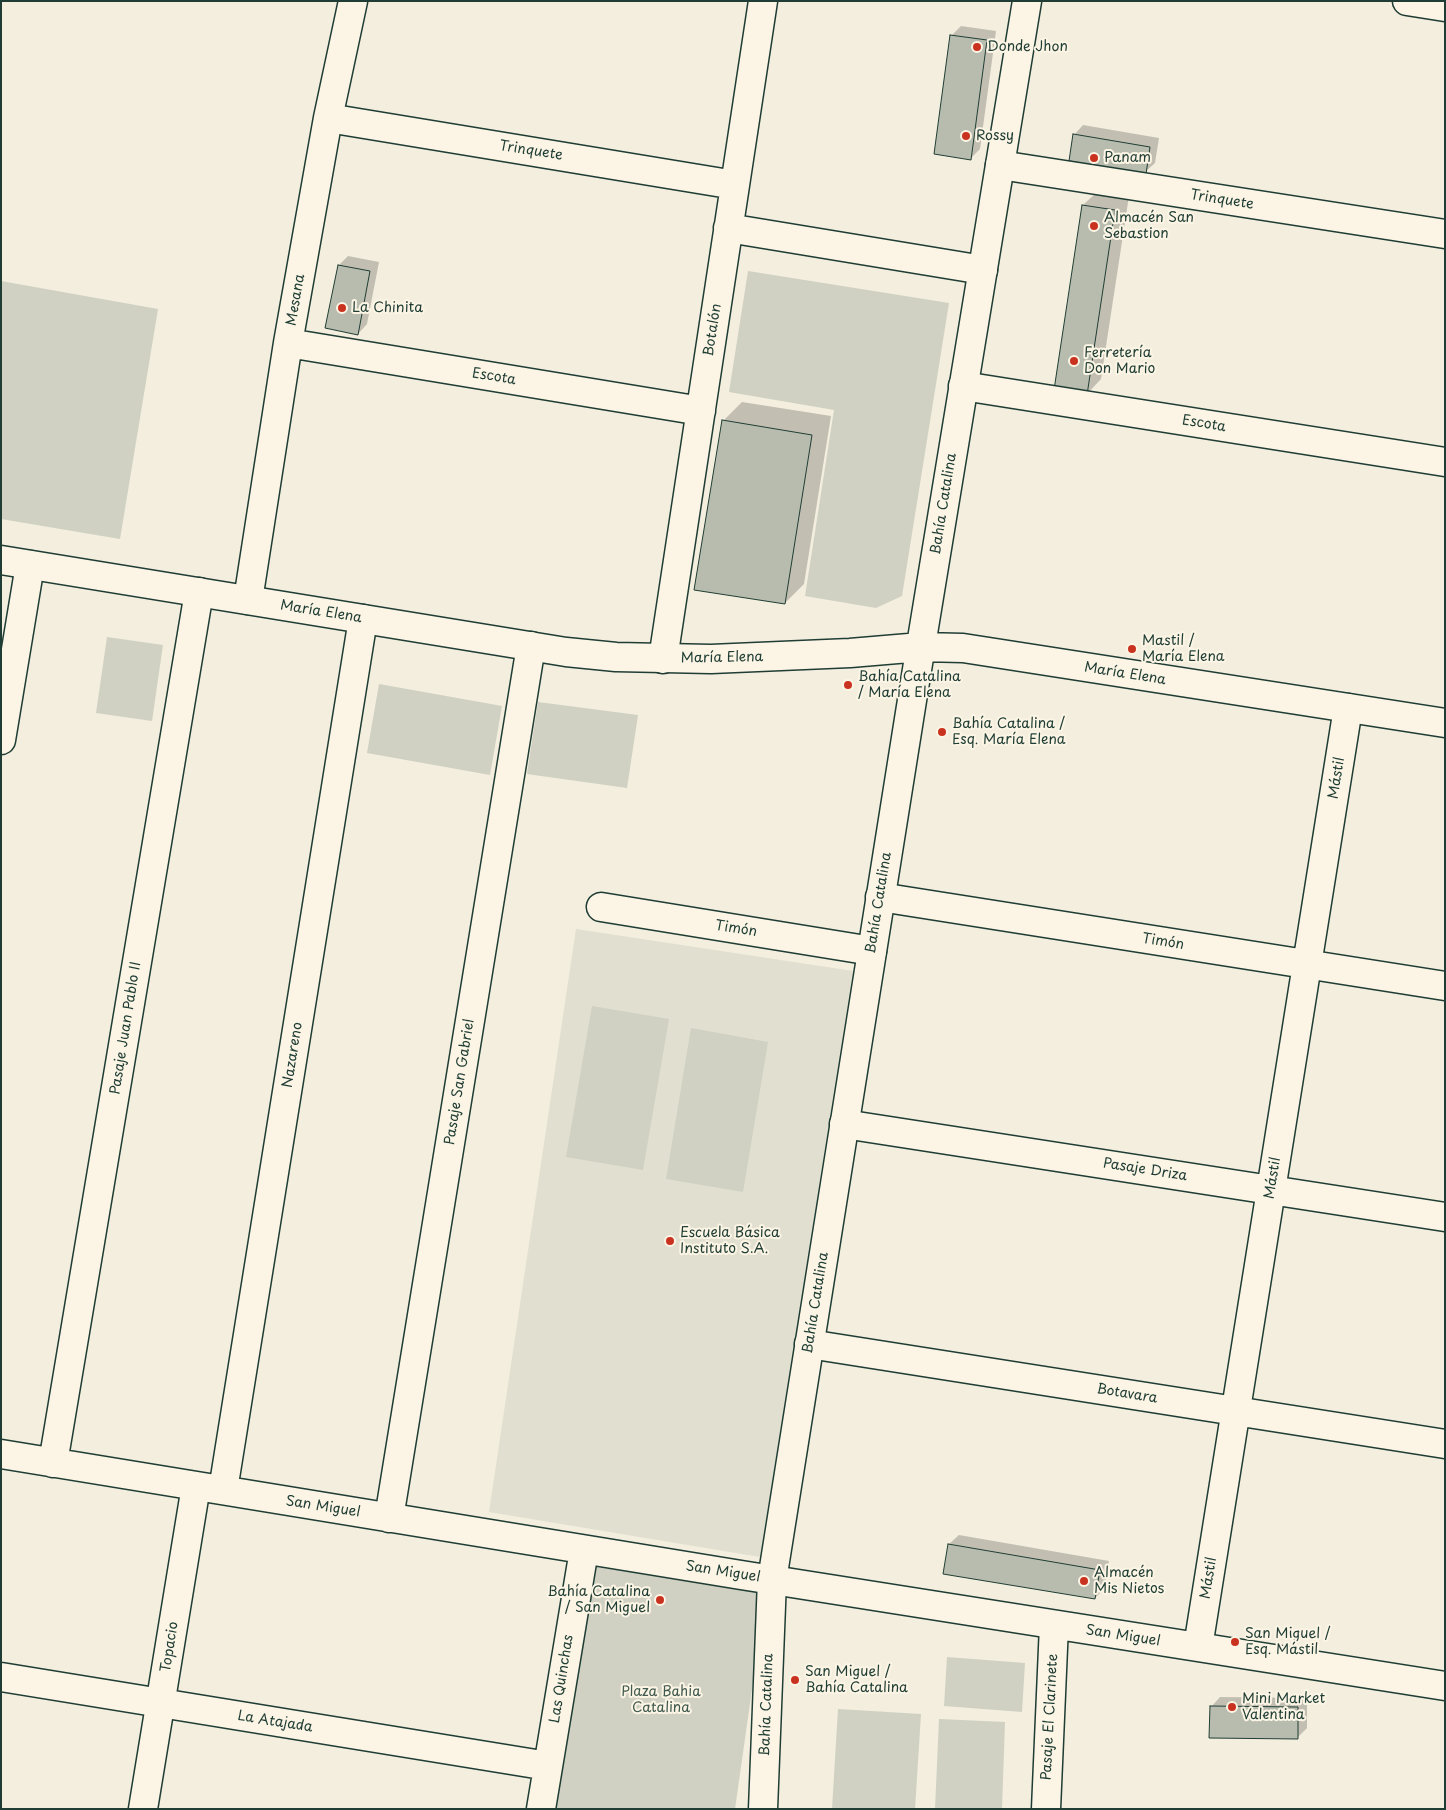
<!DOCTYPE html>
<meta charset="utf-8">
<style>
body{margin:0}
#map{position:relative;width:1446px;height:1810px;overflow:hidden;background:#f3eede;font-family:"Playpen Sans",sans-serif}
canvas{display:block}
.frame{position:absolute;inset:0;border:2px solid #1f3d34;pointer-events:none}
</style>
<div id="map">
<canvas width="1446" height="1810"></canvas>
<div class="frame"></div>
</div>
<script>
const g = document.querySelector('canvas').getContext('2d');
g.lineJoin = 'round';
function paint(path, color) {
  g.fillStyle = color;
  g.fill(path, 'evenodd');
}
function toPath(rows) {
  const path = new Path2D();
  for (const r of rows) {
    path.moveTo(r[0], r[1]);
    for (let i = 2; i < r.length; i += 2) path.lineTo(r[i], r[i + 1]);
  }
  return path;
}
function strokePath(path, color, width, dash) {
  g.strokeStyle = color;
  g.lineWidth = width;
  g.lineCap = dash ? 'butt' : 'round';
  g.setLineDash(dash || []);
  g.stroke(path);
}
function label(font, color, halo, rows, align = 'center') {
  g.font = font + ' "Playpen Sans",sans-serif';
  g.lineWidth = 4;
  g.setLineDash([]);
  g.textBaseline = 'middle';
  g.strokeStyle = halo;
  g.fillStyle = color;
  for (const [text, x, y, turn = 0] of rows) {
    g.save();
    g.translate(x, y);
    g.rotate((+turn || 0) * Math.PI / 180);
    g.textAlign = isNaN(turn) ? turn : align;
    if (halo) g.strokeText(text, 0, 0);
    g.fillText(text, 0, 0);
    g.restore();
  }
}
paint(toPath([
 [576,929,853,971,760,1557,489,1512]
]), '#e1dfd0');
paint(toPath([
 [748,271,949,303,902,596,876,608,805,596,834,410,729,392],
 [1,281,158,309,120,539,1,519],
 [107,637,163,645,152,721,96,713],
 [379,684,502,706,490,775,367,753],
 [538,702,638,715,627,788,527,774],
 [592,1006,669,1019,643,1170,566,1157],
 [691,1028,768,1042,743,1192,666,1179],
 [589,1566,766,1591,735,1809,555,1809],
 [947,1657,1025,1663,1022,1712,944,1706],
 [838,1709,921,1714,915,1809,832,1809],
 [939,1719,1005,1722,1002,1809,935,1809]
]), '#d0d1c2');
paint(toPath([
 [961,26,996,31,980,149,970,159,951,36],
 [1083,125,1159,138,1155,163,1145,172,1074,135],
 [1098,191,1129,196,1101,379,1087,394,1083,205],
 [348,256,379,262,367,324,358,334,339,265],
 [742,402,831,416,804,584,785,603,723,421],
 [959,1535,1109,1561,1104,1589,1095,1598,949,1544],
 [1220,1697,1307,1698,1307,1728,1297,1738,1211,1707]
]), '#0003');
const building = toPath([
 [950,35,987,40,971,160,934,154,950,35],
 [1073,134,1150,147,1146,174,1069,161,1073,134],
 [1082,205,1115,210,1087,395,1054,390,1082,205],
 [338,265,370,271,358,335,325,328,338,265],
 [722,420,812,435,785,604,694,590,722,420],
 [948,1544,1100,1570,1095,1599,943,1574,948,1544],
 [1210,1706,1298,1707,1298,1739,1209,1738,1210,1706]
]);
paint(building, '#b8bcae');
strokePath(building, '#1f3d34', 1);
const street = toPath([
 [1407,1,1445,7],
 [328,118,735,185],
 [1000,165,1445,234],
 [728,228,983,270],
 [288,343,701,411],
 [963,386,1445,462],
 [248,600,288,343,328,118,353,1],
 [663,659,763,1],
 [1,740,30,565],
 [880,897,1445,986],
 [601,907,872,951],
 [844,1124,1445,1217],
 [809,1344,1445,1444],
 [1,1454,741,1575,1445,1686],
 [53,1463,199,592],
 [223,1490,363,619],
 [389,1518,531,646],
 [1198,1647,1348,708],
 [1,1677,548,1766],
 [143,1809,196,1486],
 [541,1809,584,1550],
 [1046,1809,1054,1625]
]);
const secondary = toPath([
 [1,560,566,652,616,657,711,659,850,653,921,647,963,648,1445,723],
 [763,1809,772,1580,913,694,1027,1]
]);
strokePath(street, '#1f3d34', 31);
strokePath(secondary, '#1f3d34', 31);
strokePath(street, '#fcf5e5', 28);
strokePath(secondary, '#fcf5e5', 28);
for (const [x, y, r, color] of [
 [977,47,5,"#c8321e"],
 [966,136,5,"#c8321e"],
 [1094,158,5,"#c8321e"],
 [1094,226,5,"#c8321e"],
 [342,308,5,"#c8321e"],
 [1074,361,5,"#c8321e"],
 [1132,649,5,"#c8321e"],
 [848,685,5,"#c8321e"],
 [942,732,5,"#c8321e"],
 [670,1241,5,"#c8321e"],
 [1084,1581,5,"#c8321e"],
 [660,1600,5,"#c8321e"],
 [1235,1642,5,"#c8321e"],
 [795,1680,5,"#c8321e"],
 [1232,1707,5,"#c8321e"]
]) {
  const dot = new Path2D();
  dot.arc(x, y, r, 0, 2 * Math.PI);
  g.fillStyle = color;
  g.fill(dot);
  strokePath(dot, '#fcf5e5', 2);
}
label('14px', '#1f3d34', '#fcf5e5', [
 ["Donde Jhon",987,47],
 ["Rossy",976,136],
 ["Panam",1104,158],
 ["Almacén San",1104,218],
 ["Sebastion",1104,234],
 ["La Chinita",352,308],
 ["Ferretería",1084,353],
 ["Don Mario",1084,369],
 ["Mastil /",1142,641],
 ["María Elena",1142,657],
 ["Bahía Catalina",858,677],
 ["/ María Elena",858,693],
 ["Bahía Catalina /",952,724],
 ["Esq. María Elena",952,740],
 ["Escuela Básica",680,1233],
 ["Instituto S.A.",680,1249],
 ["Almacén",1094,1573],
 ["Mis Nietos",1094,1589],
 ["Bahía Catalina",650,1592,"right"],
 ["/ San Miguel",650,1608,"right"],
 ["San Miguel /",1245,1634],
 ["Esq. Mástil",1245,1650],
 ["San Miguel /",805,1672],
 ["Bahía Catalina",805,1688],
 ["Mini Market",1242,1699],
 ["Valentina",1242,1715]
], 'left');
label('14px', '#1f3d34', '#fcf5e5', [
 ["Trinquete",531,151,9],
 ["Trinquete",1222,200,9],
 ["Mesana",296,300,-80],
 ["Botalón",713,330,-81],
 ["Escota",494,377,9],
 ["Escota",1204,424,9],
 ["Bahía Catalina",944,504,-81],
 ["María Elena",321,612,9],
 ["María Elena",722,658,-1],
 ["María Elena",1125,674,9],
 ["Mástil",1337,778,-81],
 ["Bahía Catalina",879,903,-81],
 ["Timón",736,929,9],
 ["Timón",1163,942,9],
 ["Pasaje Juan Pablo II",126,1028,-81],
 ["Nazareno",293,1055,-81],
 ["Pasaje San Gabriel",460,1082,-81],
 ["Pasaje Driza",1145,1170,9],
 ["Mástil",1273,1178,-81],
 ["Bahía Catalina",816,1303,-81],
 ["Botavara",1127,1394,9],
 ["San Miguel",323,1507,9],
 ["San Miguel",723,1572,9],
 ["Mástil",1209,1578,-81],
 ["San Miguel",1123,1636,9],
 ["Topacio",170,1647,-81],
 ["Las Quinchas",562,1679,-81],
 ["Bahía Catalina",767,1705,-88],
 ["Pasaje El Clarinete",1050,1717,-87],
 ["La Atajada",275,1722,9]
]);
label('14px', '#425b50', '#fcf5e5', [
 ["Plaza Bahia",661,1692],
 ["Catalina",661,1708]
]);
</script>
